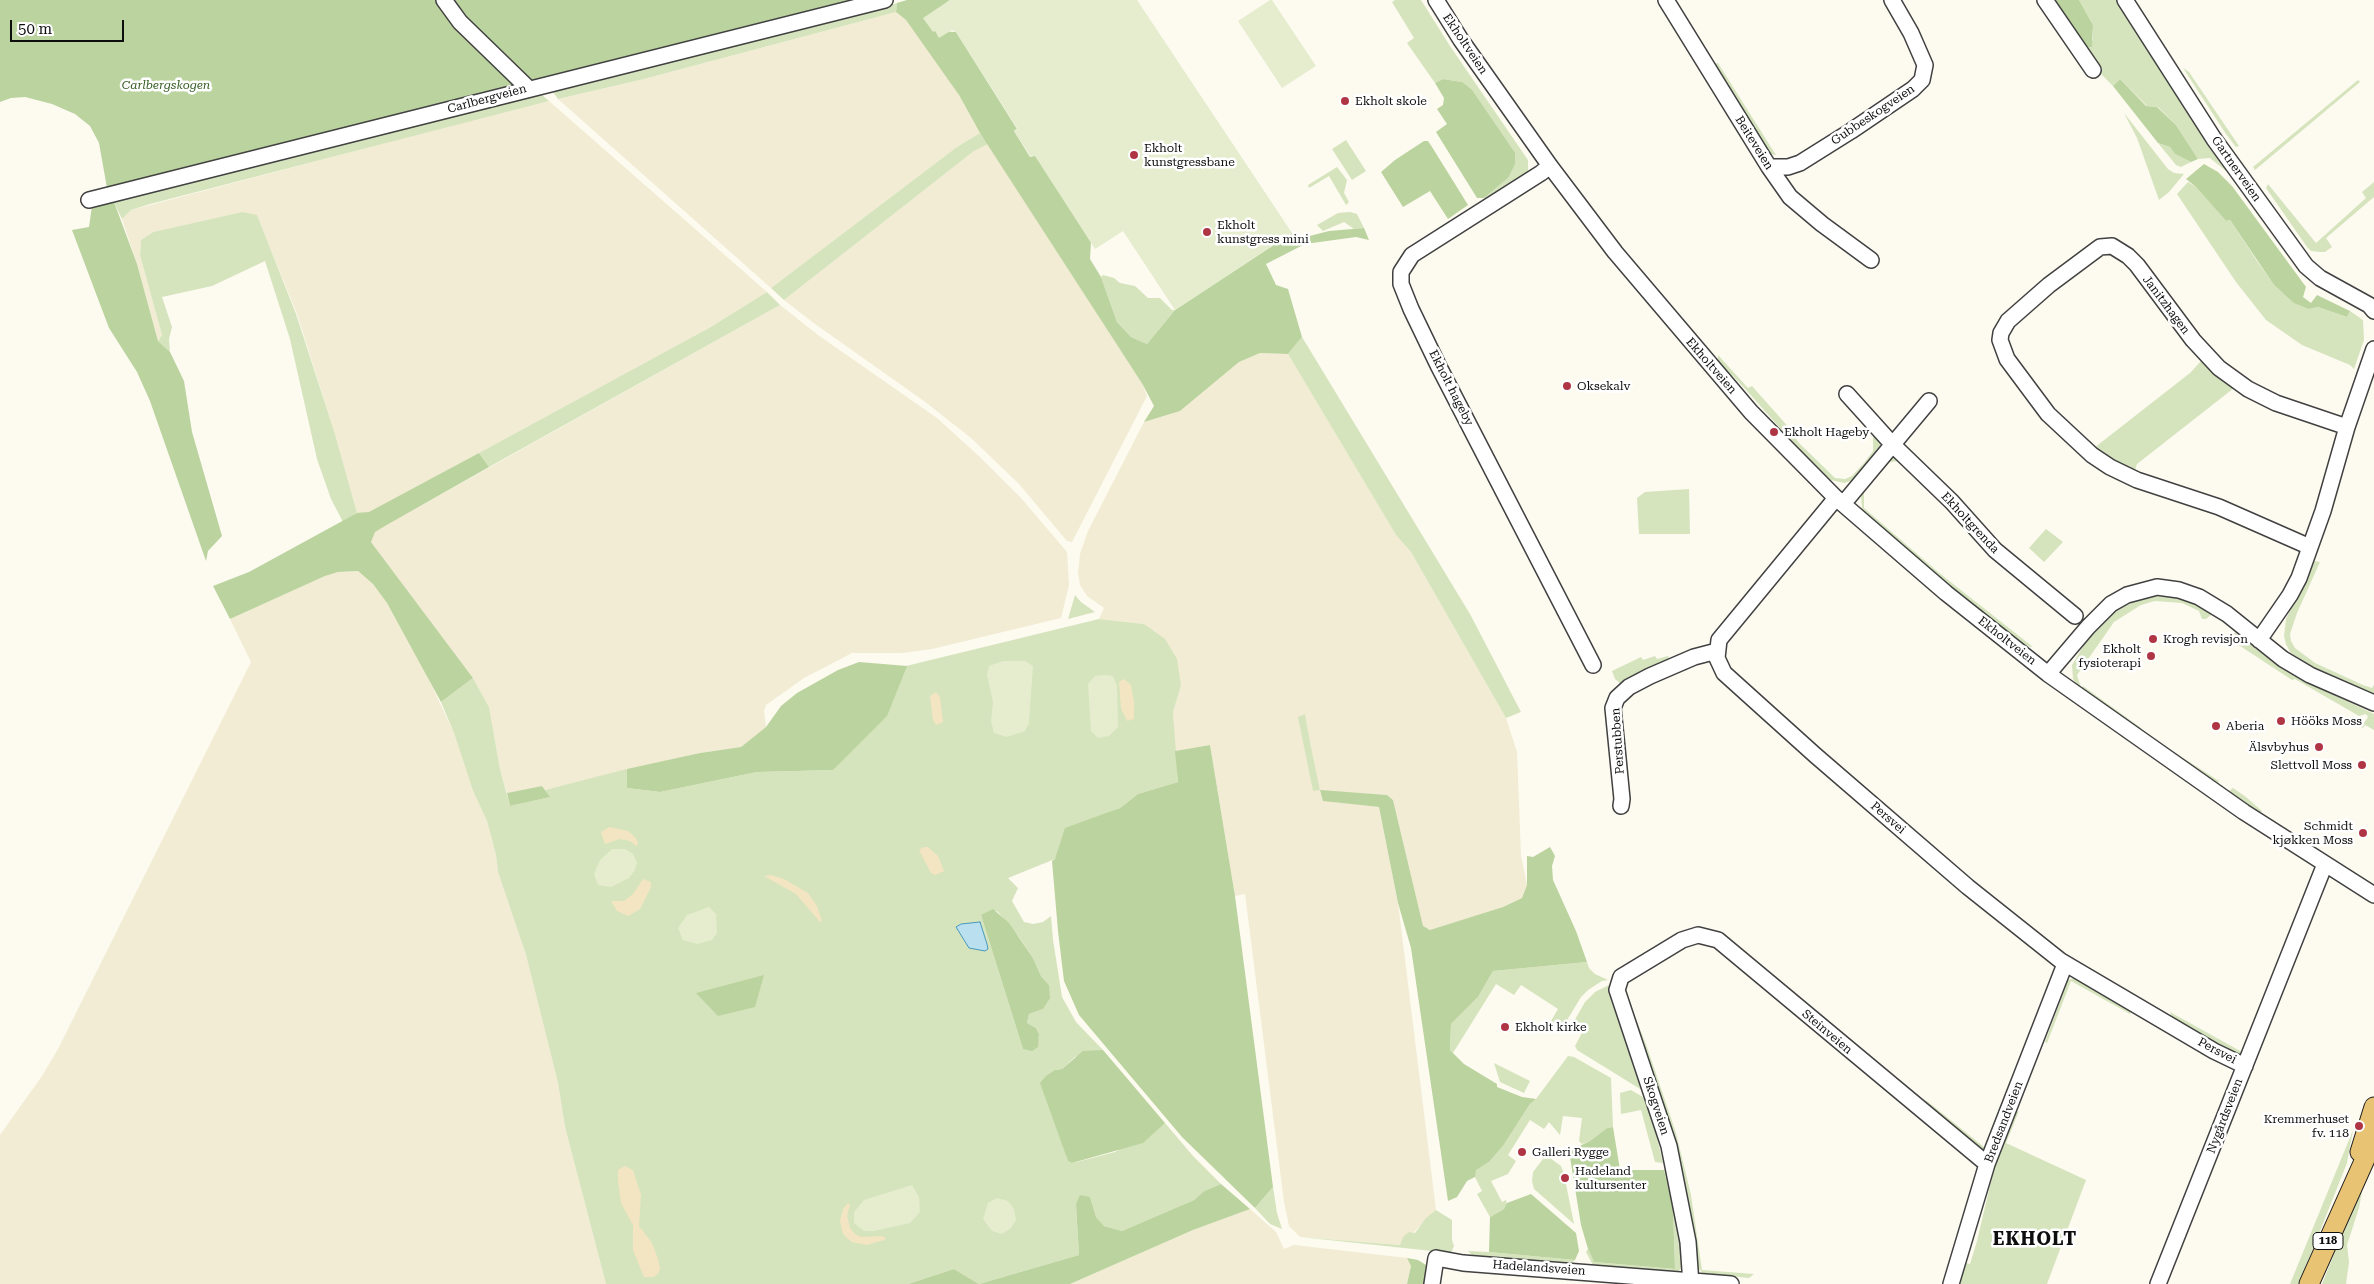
<!DOCTYPE html>
<meta charset="utf-8">
<style>
body{margin:0}
#map{position:relative;width:2374px;height:1284px;overflow:hidden;background:#fdfaf0;font-family:"Roboto Serif",serif}
canvas{display:block}
.scale{position:absolute;left:10px;top:20px;width:114px;height:22px;box-sizing:border-box;border:2px solid #0e0e0e;border-top:0;padding-left:6px;font-size:15px;line-height:18px;white-space:nowrap;color:#0e0e0e;-webkit-text-stroke:4px #fff;paint-order:stroke}
</style>
<div id="map">
<canvas width="2374" height="1284"></canvas>
<div class="scale">50 m</div>
</div>
<script>
const g = document.querySelector('canvas').getContext('2d');
g.lineJoin = 'round';
function paint(path, color) {
  g.fillStyle = color;
  g.fill(path, 'evenodd');
}
function toPath(rows) {
  const path = new Path2D();
  for (const r of rows) {
    path.moveTo(r[0], r[1]);
    for (let i = 2; i < r.length; i += 2) path.lineTo(r[i], r[i + 1]);
  }
  return path;
}
function strokePath(path, color, width, dash) {
  g.strokeStyle = color;
  g.lineWidth = width;
  g.lineCap = dash ? 'butt' : 'round';
  g.setLineDash(dash || []);
  g.stroke(path);
}
function label(font, color, halo, rows, align = 'center') {
  g.font = font + ' "Roboto Serif",serif';
  g.lineWidth = 5;
  g.setLineDash([]);
  g.textBaseline = 'middle';
  g.strokeStyle = halo;
  g.fillStyle = color;
  for (const [text, x, y, turn = 0] of rows) {
    g.save();
    g.translate(x, y);
    g.rotate((+turn || 0) * Math.PI / 180);
    g.textAlign = isNaN(turn) ? turn : align;
    if (halo) g.strokeText(text, 0, 0);
    g.fillText(text, 0, 0);
    g.restore();
  }
}
paint(toPath([
 [896,12,906,20,932,55,959,95,980,133,957,147,771,288,558,99,644,79],
 [549,101,767,292,709,328,369,513,357,513,335,434,297,314,257,216,242,212,153,232,141,240,140,255,162,335,158,341,137,264,122,219,131,210,477,119],
 [988,144,1143,385,1147,396,1072,542,1067,541,1019,484,971,438,924,401,815,324,784,300,974,151],
 [780,305,818,335,937,418,980,457,1021,498,1067,552,1069,585,1061,618,932,649,902,653,852,653,804,678,766,705,764,711,766,727,741,747,700,753,545,790,542,786,507,793,500,769,489,707,473,678,371,542,374,532],
 [1260,353,1288,354,1396,535,1411,552,1506,718,1517,752,1521,856,1527,885,1522,898,1503,907,1431,930,1423,927,1393,800,1387,795,1320,791,1324,801,1379,807,1398,903,1436,1210,1401,1245,1300,1237,1289,1226,1284,1202,1245,894,1235,896,1210,745,1175,751,1173,712,1181,686,1144,624,1099,619,1104,608,1087,596,1080,585,1078,573,1080,554,1088,531,1144,422,1180,411,1239,362],
 [1305,715,1310,743,1320,790,1313,790,1299,717],
 [358,571,373,584,387,603,423,667,454,733,473,791,487,821,496,855,498,872,526,955,558,1083,565,1127,606,1284,0,1284,0,1135,42,1076,58,1049,251,662,230,619,325,576,338,572],
 [1250,1209,1276,1232,1284,1249,1294,1245,1407,1258,1411,1266,1407,1284,1070,1284,1193,1230]
]), '#f1ecd3');
paint(toPath([
 [1395,0,1421,0,1450,46,1528,160,1528,173,1487,201,1484,198,1508,178,1462,82,1443,79,1435,83,1407,43,1414,38,1392,2],
 [2079,0,2117,0,2191,117,2230,172,2226,171,2210,158,2198,159,2176,125,2158,107,2147,106,2120,79,2113,86,2094,67,2086,47,2093,40,2093,25],
 [897,3,896,12,644,79,558,99,551,89,867,13],
 [1718,63,1774,152,1776,155,1769,154,1714,64],
 [2183,68,2189,72,2239,146,2236,147,2226,134],
 [2358,80,2360,82,2255,170,2253,167],
 [541,94,549,101,150,204,131,210,122,219,114,202],
 [2124,113,2168,169,2174,173,2184,174,2169,192,2159,200,2137,138],
 [980,133,988,144,974,151,784,300,771,288,957,147],
 [1346,140,1366,171,1352,180,1332,149],
 [2158,143,2170,147,2175,154,2191,162,2181,167,2176,165],
 [1337,167,1347,180,1344,193,1349,202,1346,205,1329,176,1309,188,1308,185],
 [2188,182,2196,187,2226,221,2230,220,2257,261,2274,285,2282,292,2309,309,2318,307,2347,317,2350,311,2363,320,2364,340,2354,369,2350,365,2302,345,2266,320,2236,282,2177,194],
 [2374,182,2374,197,2326,238,2332,247,2325,252,2320,252,2311,251,2307,247,2266,188,2268,184,2316,243,2366,198,2362,192],
 [242,212,257,215,296,314,335,434,357,513,343,522,331,499,317,459,290,339,265,261,212,286,162,297,172,327,169,339,170,352,158,341,162,335,140,255,141,240,153,232],
 [1350,212,1357,214,1364,228,1354,229,1344,222,1323,231,1317,225,1338,213],
 [1103,275,1114,278,1120,283,1135,286,1148,298,1160,298,1172,310,1175,310,1147,344,1131,337,1117,322,1101,277],
 [767,292,780,305,489,467,479,453,709,328],
 [1302,337,1470,614,1521,712,1506,718,1411,552,1396,535,1288,354],
 [1718,355,1748,388,1752,386,1792,431,1798,442,1835,478,1845,479,1852,476,1864,463,1873,451,1873,433,1879,437,1881,449,1854,480,1844,483,1831,480,1812,464,1747,391,1733,376,1726,372,1718,359],
 [2202,360,2234,388,2137,464,2134,473,2094,448,2190,373],
 [1892,458,1897,458,1900,461,1890,462,1868,486,1864,492,1864,508,1938,572,2033,647,2026,646,1937,576,1862,509,1861,494,1887,459],
 [1689,489,1690,534,1639,534,1637,498,1645,492],
 [2046,529,2063,542,2044,562,2029,548],
 [2314,561,2320,562,2297,613,2290,634,2291,641,2295,648,2315,663,2363,685,2372,688,2374,685,2374,694,2307,664,2290,652,2286,644,2284,636,2286,619],
 [1075,595,1081,602,1095,612,1068,619],
 [2155,596,2186,599,2210,612,2211,615,2206,619,2202,619,2199,611,2182,603,2155,601,2141,605,2114,622,2077,675,2081,688,2083,686,2141,728,2139,732,2079,688,2073,679,2072,665,2085,643,2114,612,2138,600],
 [1099,619,1144,624,1165,639,1177,659,1181,686,1173,712,1178,782,1138,794,1120,808,1093,819,1055,859,1008,878,1018,888,1012,901,1024,922,1033,924,1043,922,1051,916,1053,940,1062,997,1076,1022,1103,1050,1075,1057,1062,1069,1055,1070,1066,1155,1068,1161,1073,1163,1115,1152,1165,1123,1193,1156,1221,1184,1204,1191,1194,1200,1122,1231,1104,1226,1096,1217,1090,1197,1076,1204,1079,1255,979,1284,954,1269,908,1284,606,1284,565,1127,558,1083,526,955,498,872,496,855,487,821,473,791,454,733,441,702,473,678,489,707,500,769,510,806,549,797,545,790,627,769,627,788,660,792,757,772,833,770,906,666],
 [997,911,1019,937,1033,958,1041,976,1049,985,1043,1009,1029,1014,1027,1023,1036,1028,1039,1034,1038,1040,1023,1049,981,915],
 [2234,633,2238,633,2281,668,2300,679,2374,714,2374,730,2365,725,2363,728,2361,727,2368,717,2366,714,2359,716,2295,679,2292,680,2228,638],
 [1655,656,1657,659,1668,656,1671,662,1622,685,1615,679,1612,671,1641,657,1643,660],
 [1305,714,1310,742,1320,790,1313,791,1298,717],
 [2143,732,2219,781,2218,783,2229,791,2233,788,2246,797,2262,811,2259,815],
 [1587,962,1589,968,1595,974,1608,980,1602,981,1588,990,1581,997,1566,1022,1558,1025,1551,1021,1558,1009,1521,985,1514,995,1496,984,1453,1053,1450,1050,1451,1024,1478,997,1493,971],
 [2078,977,2131,1009,2130,1014,2071,981,2047,1043,2045,1042,2068,980],
 [1609,985,1645,1092,1577,1050,1575,1046,1583,1031,1573,1023,1585,1002,1595,992],
 [1624,988,1647,1047,1676,1133,1691,1195,1702,1270,1754,1274,1749,1278,1703,1273,1698,1268],
 [2170,1012,2242,1052,2245,1054,2232,1053,2172,1018],
 [1568,1056,1574,1057,1611,1078,1613,1127,1607,1128,1590,1141,1582,1144,1579,1141,1582,1118,1563,1116,1560,1135,1549,1122,1544,1129,1530,1120,1508,1155,1516,1161,1508,1174,1491,1181,1502,1202,1506,1200,1507,1205,1504,1209,1490,1217,1477,1194,1482,1191,1475,1177,1475,1170,1489,1162,1503,1146,1530,1104,1536,1099],
 [1494,1063,1530,1081,1524,1093,1500,1082],
 [2010,1080,2013,1081,1984,1150,1976,1148,1923,1105,1924,1101,1927,1101,1984,1147],
 [1631,1090,1648,1100,1663,1163,1655,1162,1641,1110,1621,1114,1620,1093],
 [2019,1111,2006,1143,2086,1180,2047,1284,1960,1284,1961,1271,1966,1263,1970,1264,1977,1241,1997,1156,2014,1113],
 [2353,1130,2347,1163,2299,1284,2290,1284],
 [1550,1158,1561,1166,1564,1174,1574,1224,1534,1189,1532,1181,1533,1172,1543,1159],
 [1669,1169,1678,1212,1683,1264,1680,1270,1676,1272,1594,1267,1586,1252,1588,1249,1594,1262,1675,1269,1673,1208,1664,1170],
 [1273,1187,1277,1213,1282,1229,1270,1224,1255,1208],
 [2360,1190,2362,1192,2359,1208,2347,1245,2349,1262,2346,1284,2322,1284],
 [1436,1210,1452,1220,1452,1240,1454,1246,1451,1253,1300,1237,1400,1245,1403,1237,1409,1232,1415,1233,1426,1218],
 [1468,1251,1489,1252,1575,1260,1570,1264,1474,1257]
]), '#d5e4bd');
paint(toPath([
 [0,0,853,0,107,188,99,143,90,126,75,114,52,104,25,97,11,98,0,102],
 [907,0,950,0,924,19,935,31,956,32,1017,129,1014,131,1030,157,1035,155,1091,242,1090,259,1101,277,1117,322,1131,337,1147,344,1175,310,1292,233,1298,239,1329,231,1364,228,1369,240,1356,237,1305,244,1266,264,1276,285,1288,289,1302,337,1288,354,1260,353,1239,362,1180,411,1144,422,1154,406,1143,385,980,133,959,95,906,20,896,12,897,3],
 [2051,0,2079,0,2093,25,2092,47,2086,47],
 [1443,79,1462,82,1472,90,1515,153,1515,164,1508,178,1484,198,1477,198,1436,132,1447,124,1437,109,1443,105,1444,98,1435,83],
 [2120,79,2146,106,2157,107,2176,125,2198,159,2191,162,2175,154,2170,147,2158,143,2113,86],
 [1424,141,1428,141,1432,147,1468,205,1448,219,1430,191,1403,207,1381,172,1395,160],
 [2204,164,2218,172,2232,186,2306,287,2303,297,2311,303,2317,295,2350,311,2347,317,2318,307,2309,309,2294,303,2274,285,2230,220,2226,221,2196,187,2186,179],
 [114,202,137,264,158,341,170,352,184,381,192,432,222,536,208,551,206,561,150,401,137,372,109,328,72,230,89,227,92,206],
 [479,453,489,467,385,526,375,532,371,542,473,678,441,702,387,603,373,584,358,571,338,572,325,576,230,619,213,586,249,572,357,513,369,512],
 [859,662,907,666,887,716,833,770,757,772,660,792,627,788,627,769,700,753,741,747,766,727,781,706,797,693,838,670],
 [1210,745,1235,896,1273,1187,1255,1208,1182,1137,1079,1015,1064,981,1058,931,1052,861,1055,859,1065,828,1120,808,1138,794,1178,782,1175,751],
 [542,786,550,797,510,806,507,793],
 [1320,790,1387,795,1393,800,1423,926,1430,930,1503,907,1522,898,1527,885,1527,856,1533,857,1550,847,1555,856,1552,866,1553,880,1576,931,1587,962,1493,971,1478,997,1451,1024,1450,1050,1464,1064,1497,1084,1497,1087,1522,1097,1536,1099,1530,1104,1503,1146,1489,1162,1476,1170,1475,1177,1467,1181,1457,1197,1448,1201,1411,948,1398,903,1379,807,1323,801],
 [993,909,1009,923,1033,958,1041,976,1049,985,1050,998,1043,1009,1029,1014,1027,1023,1036,1028,1039,1034,1038,1047,1032,1051,1023,1049,981,915],
 [764,975,755,1007,718,1016,696,993],
 [1103,1050,1165,1123,1143,1143,1072,1163,1068,1161,1040,1083,1046,1076,1055,1070,1062,1069,1083,1051],
 [1613,1127,1620,1170,1664,1170,1673,1208,1675,1269,1594,1262,1588,1249,1581,1225,1569,1151,1590,1141,1607,1128],
 [1221,1184,1250,1209,1193,1230,1070,1284,979,1284,1079,1255,1076,1204,1080,1195,1090,1197,1096,1217,1104,1226,1122,1231,1194,1200,1204,1191],
 [1531,1194,1576,1233,1579,1251,1575,1260,1489,1252,1490,1217,1504,1209,1507,1203],
 [1407,1258,1418,1260,1426,1265,1426,1284,1407,1284,1411,1266],
 [954,1269,979,1284,908,1284]
]), '#bbd39e');
paint(toPath([
 [1124,679,1131,685,1134,703,1134,719,1127,721,1121,708,1119,682],
 [936,692,940,697,943,722,936,725,933,720,930,696],
 [609,827,628,831,636,838,638,844,636,846,630,841,620,839,605,844,601,832],
 [924,847,928,847,938,856,944,871,935,875,931,873,919,850],
 [771,875,784,879,808,893,817,906,822,921,820,922,796,894,764,876],
 [643,879,651,882,651,887,640,909,628,916,617,911,611,901,624,901,633,894],
 [625,1166,633,1170,641,1195,639,1226,652,1243,658,1259,660,1268,658,1274,654,1277,644,1277,633,1250,633,1225,621,1203,618,1180,618,1170],
 [848,1203,850,1205,847,1216,850,1228,855,1234,861,1237,882,1236,886,1238,884,1240,867,1245,852,1242,848,1239,843,1234,840,1221,843,1209]
]), '#f4e5c2');
paint(toPath([
 [950,0,1137,0,1292,233,1175,310,1123,231,1095,249,1035,156,1031,157,1014,131,1017,128,956,32,952,30,939,38,935,31,933,32,923,18],
 [1270,0,1272,0,1316,66,1282,88,1238,21],
 [1003,661,1025,661,1033,666,1029,723,1025,731,1007,737,994,733,991,721,993,702,987,675,989,666],
 [1105,675,1113,676,1117,686,1118,727,1109,736,1098,738,1091,731,1088,684,1095,676],
 [612,849,625,849,633,854,637,862,635,870,629,878,611,887,598,885,594,874,600,860],
 [709,907,716,914,717,933,712,940,697,944,683,940,678,928,687,915],
 [912,1185,919,1197,920,1212,910,1223,874,1231,864,1231,854,1223,854,1212,864,1200],
 [997,1198,1008,1201,1014,1209,1016,1220,1011,1228,1002,1234,992,1231,983,1219,988,1203]
]), '#e5edce');
const water = toPath([
 [980,922,987,944,988,949,985,951,969,948,956,927,961,924,980,922]
]);
paint(water, '#bae0ef');
strokePath(water, '#4999be', 1);
const minor = toPath([
 [444,0,460,22,528,88],
 [1436,0,1461,40,1550,166,1615,252,1751,412,1836,498,1946,593,2048,674,2244,812,2374,895],
 [1666,0,1769,167,1790,197,1822,224,1871,260],
 [2045,0,2093,70],
 [2125,0,2214,139,2306,266,2320,278,2369,305,2374,311],
 [1550,166,1541,173,1412,255,1401,272,1401,284,1411,309,1438,365,1593,665],
 [1769,167,1788,167,1800,163,1851,131,1913,89,1922,80,1925,65,1911,33,1892,0],
 [89,200,885,0],
 [1847,394,1893,445,1952,502,1995,550,2075,616],
 [1836,498,1719,640,1717,658,1724,673,1815,755,1968,887,2061,961,2214,1051,2245,1066],
 [1843,504,1929,401],
 [2310,547,2219,507,2137,480,2110,467,2092,455,2048,414,2007,359,2000,340,2001,333,2008,321,2049,285,2100,247,2112,246,2128,256,2137,265,2193,340,2219,368,2248,389,2276,403,2347,427],
 [2259,640,2290,595,2299,578,2323,511,2347,427,2374,349],
 [2048,674,2088,627,2111,604,2127,595,2157,587,2179,590,2199,597,2227,614,2283,659,2310,675,2374,703],
 [1621,806,1622,799,1613,708,1617,698,1629,687,1650,676,1694,657,1717,651],
 [1432,1284,1436,1258,1463,1263,1731,1284],
 [1691,1284,1688,1242,1669,1146,1617,990,1621,977,1682,940,1698,935,1718,940,1987,1164],
 [1951,1284,1987,1164,2065,964],
 [2158,1284,2325,864]
]);
const major = toPath([
 [2360,1152,2374,1107],
 [2309,1284,2374,1139]
]);
strokePath(minor, '#414141', 18);
strokePath(major, '#1f1f1f', 21);
strokePath(minor, '#fff', 15);
strokePath(major, '#e9c374', 19);
for (const [x, y, r, color] of [
 [1345,101,5,"#af3545"],
 [1134,155,5,"#af3545"],
 [1207,232,5,"#af3545"],
 [1567,386,5,"#af3545"],
 [1774,432,5,"#af3545"],
 [2153,639,5,"#af3545"],
 [2151,656,5,"#af3545"],
 [2281,721,5,"#af3545"],
 [2216,726,5,"#af3545"],
 [2319,747,5,"#af3545"],
 [2362,765,5,"#af3545"],
 [2363,833,5,"#af3545"],
 [1505,1027,5,"#af3545"],
 [2359,1126,5,"#af3545"],
 [1522,1152,5,"#af3545"],
 [1565,1178,5,"#af3545"]
]) {
  const dot = new Path2D();
  dot.arc(x, y, r, 0, 2 * Math.PI);
  g.fillStyle = color;
  g.fill(dot);
  strokePath(dot, '#fff', 2);
}
for (const [x, y, w] of [
 [2328,1241,30]
]) {
  const box = new Path2D();
  box.roundRect(x - w / 2, y - 8.5, w, 17, 4);
  g.fillStyle = '#fff';
  g.fill(box);
  strokePath(box, '#0e0e0e', 1);
}
label('bold 11px', '#0e0e0e', null, [
 ["118",2328,1241]
]);
label('12px', '#0e0e0e', '#fff', [
 ["Ekholtveien",1465,44,56],
 ["Carlbergveien",487,99,-15],
 ["Gubbeskogveien",1873,115,-34],
 ["Beiteveien",1754,143,58],
 ["Gartnerveien",2236,169,55],
 ["Janitzhagen",2166,305,53],
 ["Ekholtveien",1711,366,49],
 ["Ekholt hageby",1451,388,63],
 ["Ekholtgrenda",1970,523,47],
 ["Ekholtveien",2007,641,38],
 ["Perstubben",1618,741,-94],
 ["Persvei",1888,818,41],
 ["Steinveien",1827,1032,40],
 ["Persvei",2217,1051,28],
 ["Skogveien",1656,1106,72],
 ["Nygårdsveien",2225,1116,-69],
 ["Bredsandveien",2004,1122,-69],
 ["Hadelandsveien",1539,1268,4]
]);
label('italic 12px', '#365f25', '#fff', [
 ["Carlbergskogen",166,85]
]);
label('12px', '#0e0e0e', '#fff', [
 ["Ekholt skole",1355,101],
 ["Ekholt",1144,148],
 ["kunstgressbane",1144,162],
 ["Ekholt",1217,225],
 ["kunstgress mini",1217,239],
 ["Oksekalv",1577,386],
 ["Ekholt Hageby",1784,432],
 ["Krogh revisjon",2163,639],
 ["Ekholt",2141,649,"right"],
 ["fysioterapi",2141,663,"right"],
 ["Hööks Moss",2291,721],
 ["Aberia",2226,726],
 ["Älsvbyhus",2309,747,"right"],
 ["Slettvoll Moss",2352,765,"right"],
 ["Schmidt",2353,826,"right"],
 ["kjøkken Moss",2353,840,"right"],
 ["Ekholt kirke",1515,1027],
 ["Kremmerhuset",2349,1119,"right"],
 ["fv. 118",2349,1133,"right"],
 ["Galleri Rygge",1532,1152],
 ["Hadeland",1575,1171],
 ["kultursenter",1575,1185]
], 'left');
g.letterSpacing = '1px';
label('bold 18px', '#0e0e0e', '#fff', [
 ["EKHOLT",2035,1240]
]);
g.letterSpacing = '0px';
</script>
